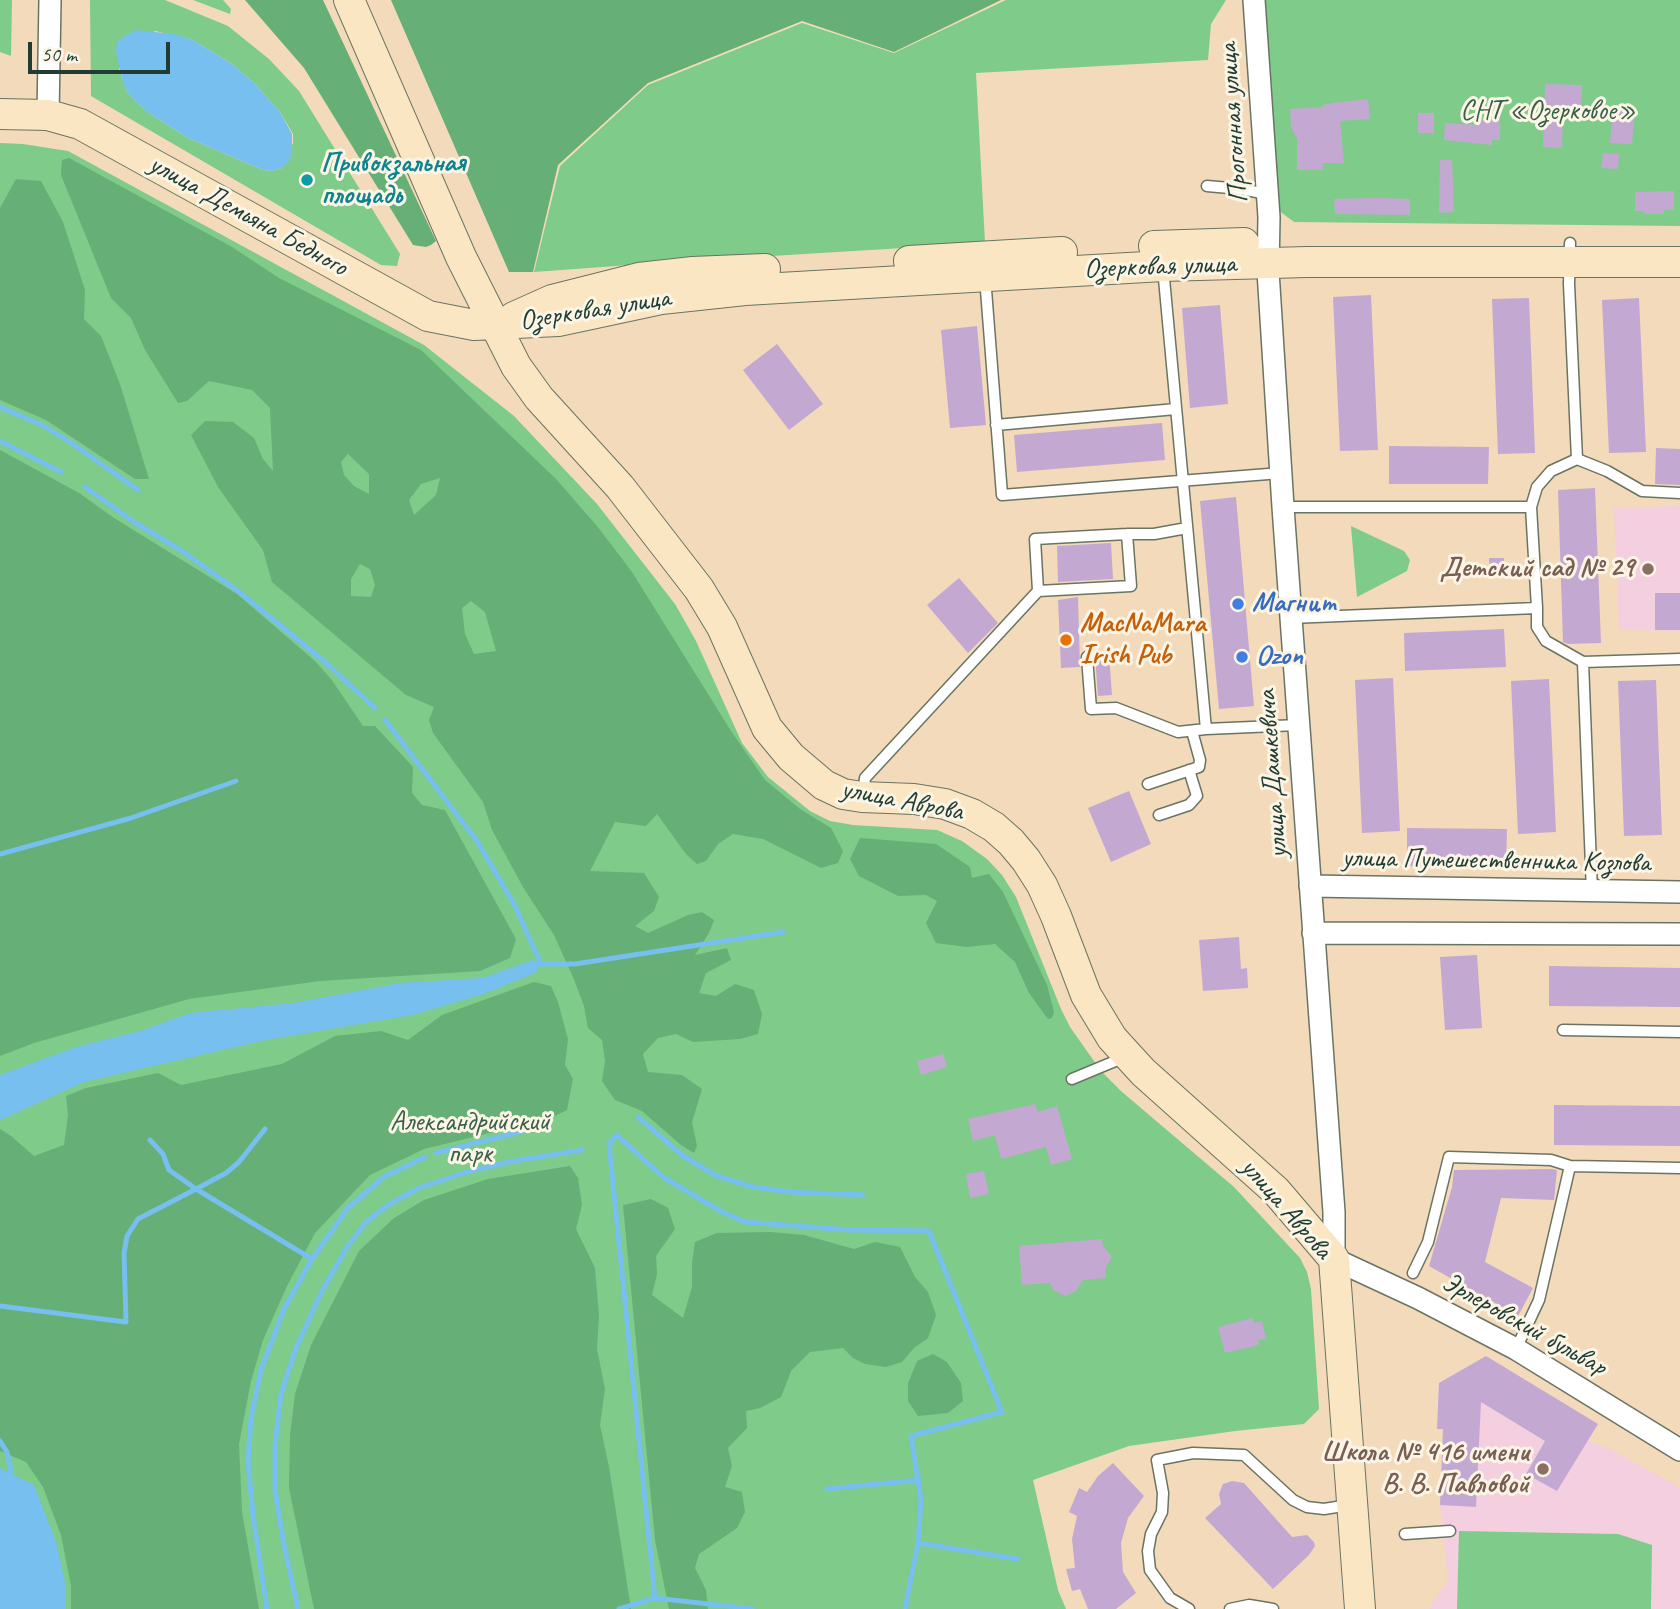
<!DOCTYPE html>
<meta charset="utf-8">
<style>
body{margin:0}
#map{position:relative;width:1680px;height:1609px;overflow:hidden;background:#f2daba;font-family:Caveat,sans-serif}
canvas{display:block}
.scale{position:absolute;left:28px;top:42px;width:142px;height:32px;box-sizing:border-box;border:4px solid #1f3d34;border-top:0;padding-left:9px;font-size:21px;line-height:24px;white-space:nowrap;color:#1f3d34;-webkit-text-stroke:5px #fcf5e5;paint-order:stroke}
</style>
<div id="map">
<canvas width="1680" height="1609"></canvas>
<div class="scale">50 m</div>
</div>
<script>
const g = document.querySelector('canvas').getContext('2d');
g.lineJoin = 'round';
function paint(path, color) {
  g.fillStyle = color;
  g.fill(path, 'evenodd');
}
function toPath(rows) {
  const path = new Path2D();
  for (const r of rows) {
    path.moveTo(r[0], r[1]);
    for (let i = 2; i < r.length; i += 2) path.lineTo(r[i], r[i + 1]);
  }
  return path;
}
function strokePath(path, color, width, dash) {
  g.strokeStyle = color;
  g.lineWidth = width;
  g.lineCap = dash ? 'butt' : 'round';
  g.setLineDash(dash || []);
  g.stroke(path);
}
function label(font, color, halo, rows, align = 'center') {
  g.font = font + ' Caveat,sans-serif';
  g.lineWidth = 6;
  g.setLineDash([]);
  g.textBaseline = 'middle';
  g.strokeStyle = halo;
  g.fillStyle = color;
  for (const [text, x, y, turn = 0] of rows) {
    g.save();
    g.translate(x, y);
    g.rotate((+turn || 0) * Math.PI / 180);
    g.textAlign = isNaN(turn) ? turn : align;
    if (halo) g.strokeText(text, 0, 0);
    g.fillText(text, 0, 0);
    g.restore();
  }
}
paint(toPath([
 [1680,506,1680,631,1619,630,1614,508],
 [1486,1356,1598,1424,1588,1441,1610,1449,1680,1488,1680,1609,1429,1609,1448,1580,1440,1505,1443,1430,1437,1429,1439,1383]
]), '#f3cfdf');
paint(toPath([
 [0,0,12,0,11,56,0,52],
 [90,0,165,0,228,26,269,59,299,91,400,254,397,266,381,265,91,96],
 [155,31,191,39,232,64,255,84,280,112,293,134,293,143,282,168,272,171,263,170,188,138,149,113,135,101,127,92,119,69],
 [193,0,223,0,231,9,230,14],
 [1006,0,1226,0,1211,24,1208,60,976,73,985,243,657,263,534,272,560,166,648,85,802,23,894,53],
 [1262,0,1680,0,1680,226,1294,222,1278,210],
 [0,143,23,144,68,151,424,345,514,416,597,504,675,604,696,641,742,743,768,777,810,811,830,821,853,825,937,830,962,841,987,859,1002,875,1016,897,1061,1009,1070,1027,1101,1071,1122,1092,1234,1187,1300,1258,1307,1272,1311,1289,1319,1409,1304,1424,1235,1431,1129,1446,1033,1480,1058,1590,1066,1609,0,1609],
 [1351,526,1404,551,1410,560,1407,571,1357,597],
 [1459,1531,1618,1534,1652,1545,1651,1609,1457,1609]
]), '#7ecb8a');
paint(toPath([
 [245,0,323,0,436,241,431,245,426,247,413,245,304,68],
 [391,0,1001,0,894,52,802,21,648,83,558,165,533,272,509,272],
 [69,158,232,247,279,278,421,350,556,479,597,526,632,572,731,731,765,780,800,809,831,828,843,851,838,863,821,868,763,839,733,834,718,844,706,861,697,864,686,854,657,814,646,826,615,822,590,871,644,873,659,897,654,911,635,926,648,933,688,915,702,912,714,920,709,933,695,955,727,948,731,960,706,973,699,993,716,996,735,984,754,990,762,1014,758,1034,740,1039,693,1042,676,1034,658,1038,643,1054,648,1072,682,1075,702,1089,692,1122,697,1146,694,1153,681,1145,642,1111,615,1100,602,1081,605,1061,602,1040,588,1028,584,1006,573,977,554,935,523,887,492,830,483,802,433,733,429,720,434,707,406,695,272,582,263,550,218,487,191,435,205,421,233,422,254,438,263,459,273,471,270,408,252,390,209,381,187,401,178,403,145,350,131,318,111,298,61,175,62,160],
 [348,454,369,474,369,494,354,486,344,475,341,462],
 [440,478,436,495,414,515,409,500,421,484],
 [360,564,370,569,375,585,371,597,351,596,351,579],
 [471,601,485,612,496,651,474,654,465,634,462,608],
 [16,179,41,181,63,222,85,290,84,319,101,336,120,384,149,479,135,479,46,420,0,400,0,208],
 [0,450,79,493,114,518,237,594,315,661,331,679,363,726,375,726,413,767,412,793,422,805,445,810,516,939,510,958,480,971,320,981,189,999,34,1043,0,1056],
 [860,838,936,844,970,867,972,878,989,874,1003,892,1047,985,1054,1012,1052,1018,1048,1019,1029,993,1015,962,995,944,967,947,936,943,926,923,937,901,926,895,898,896,859,876,850,859],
 [534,982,551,986,558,1002,568,1039,565,1065,573,1079,567,1110,551,1118,424,1149,370,1175,315,1233,287,1286,263,1340,251,1381,239,1444,242,1512,259,1609,71,1609,71,1586,61,1535,43,1487,26,1462,0,1451,0,1129,11,1136,34,1156,64,1145,68,1115,66,1096,86,1088,158,1073,181,1085,282,1064,335,1036,381,1031,408,1040,442,1015],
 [570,1166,578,1178,582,1205,576,1229,595,1268,599,1316,597,1349,605,1389,600,1425,609,1467,631,1609,314,1609,289,1488,290,1435,295,1394,311,1345,359,1251,394,1218,424,1200,488,1179],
 [651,1199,668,1208,675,1229,656,1256,657,1274,652,1295,683,1318,692,1287,692,1262,695,1242,717,1233,771,1232,804,1235,854,1249,875,1242,900,1247,915,1277,928,1292,936,1315,928,1338,914,1348,902,1362,886,1367,865,1364,853,1358,843,1348,810,1352,791,1371,781,1397,760,1408,746,1411,747,1428,728,1448,732,1466,725,1487,742,1492,745,1512,737,1528,699,1554,695,1568,706,1590,708,1609,669,1609,655,1540,623,1205],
 [933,1354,947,1362,961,1383,963,1401,948,1413,918,1416,908,1401,908,1383,917,1361]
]), '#66af76');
paint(toPath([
 [136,30,174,34,191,39,232,64,255,84,280,112,292,134,292,154,288,162,282,168,272,171,263,170,188,138,149,113,135,101,127,92,123,82,116,52,117,41],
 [533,960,541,964,535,973,484,994,413,1015,266,1040,84,1082,0,1120,0,1075,76,1047,140,1031,190,1013,293,1003,400,983,482,978],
 [0,1468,34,1485,57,1544,66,1588,65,1609,0,1609]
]), '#76bfef');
strokePath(toPath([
 [0,407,44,426,73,444,138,490],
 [0,441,61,472],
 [85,487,134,522,182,551,238,591,325,662,375,708],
 [385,720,477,841,514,904,541,964,575,964,783,932],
 [0,854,131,818,236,781],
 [638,1117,683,1156,717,1176,753,1187,790,1192,863,1195],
 [150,1140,163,1154,169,1170,196,1189,226,1173,239,1162,265,1129],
 [436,1153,532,1129],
 [0,1306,126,1322,124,1253,127,1236,138,1219,196,1189,312,1259],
 [0,1441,7,1452,11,1471],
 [827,1489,919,1480],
 [918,1543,1018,1559],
 [655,1598,609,1144,617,1135,663,1177,722,1212,745,1222,849,1230,929,1231,1002,1412,911,1436,921,1499,918,1543,905,1609],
 [267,1609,253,1515,248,1461,251,1418,261,1370,284,1309,312,1259,348,1208,384,1177,425,1157],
 [298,1609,284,1545,275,1490,275,1445,281,1394,296,1348,322,1291,349,1244,366,1222,388,1205,419,1188,467,1172,509,1162,582,1150],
 [619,1609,655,1598,753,1609]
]), '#76bfef', 5);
paint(toPath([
 [1545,84,1582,85,1581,113,1568,112,1568,119,1563,118,1562,148,1543,147],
 [1368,99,1370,119,1340,121,1344,163,1323,163,1323,170,1297,170,1297,139,1291,127,1290,109,1323,107,1322,105,1333,103],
 [1613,106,1635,108,1632,144,1610,143],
 [1418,113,1434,113,1434,133,1418,133],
 [1479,119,1500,119,1500,140,1492,140,1492,145,1444,140,1445,123,1479,125],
 [1603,153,1619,154,1618,169,1601,168],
 [1440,160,1452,160,1454,212,1439,213],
 [1674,191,1674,210,1664,210,1664,214,1644,214,1644,211,1635,211,1635,192],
 [1378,198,1410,199,1410,215,1335,214,1334,199],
 [1371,295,1378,450,1340,451,1333,297],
 [1529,298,1535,453,1498,454,1492,299],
 [1639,298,1646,452,1609,453,1602,300],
 [1220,305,1228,404,1190,408,1182,308],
 [977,326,986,425,950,428,941,330],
 [777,344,823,404,789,430,743,370],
 [1162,423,1165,460,1017,472,1014,435],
 [1389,446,1489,447,1488,484,1389,484],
 [1656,448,1680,449,1680,485,1655,484],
 [1595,488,1601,643,1568,644,1563,642,1558,490],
 [1236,497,1254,706,1219,709,1200,501],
 [1111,543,1113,579,1058,582,1057,546],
 [1489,558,1504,558,1505,576,1490,576],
 [959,578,998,623,968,653,927,605],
 [1655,593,1680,593,1680,630,1655,630],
 [1078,597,1080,667,1061,668,1058,600],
 [1504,629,1506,667,1405,671,1404,633],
 [1109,654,1112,695,1098,696,1095,656],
 [1393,678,1400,831,1362,833,1355,680],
 [1549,679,1556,832,1518,834,1511,681],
 [1656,680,1662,835,1624,836,1618,681],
 [1129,791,1151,844,1111,862,1088,808],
 [1407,828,1507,829,1506,867,1407,866],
 [1239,937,1241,969,1247,968,1248,988,1203,991,1199,940],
 [1477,955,1482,1028,1445,1030,1440,957],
 [1549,966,1680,968,1680,1007,1549,1006],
 [943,1054,947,1067,921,1075,917,1061],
 [1035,1104,1038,1112,1057,1106,1072,1159,1051,1165,1046,1147,1001,1159,995,1135,973,1141,968,1119],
 [1554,1105,1680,1106,1680,1146,1554,1145],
 [1552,1169,1557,1170,1554,1200,1501,1198,1485,1262,1533,1288,1518,1316,1429,1266,1452,1187,1454,1170],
 [984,1171,989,1194,970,1198,966,1174],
 [1102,1239,1103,1246,1112,1257,1105,1269,1106,1278,1083,1280,1076,1291,1065,1296,1053,1290,1050,1283,1022,1285,1019,1246],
 [1253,1318,1254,1323,1262,1321,1266,1339,1258,1340,1259,1345,1225,1353,1218,1327],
 [1486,1356,1598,1424,1557,1491,1526,1474,1545,1441,1481,1402,1476,1507,1440,1505,1443,1429,1437,1429,1439,1383],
 [1113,1463,1144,1496,1128,1518,1121,1543,1123,1572,1136,1593,1116,1609,1088,1609,1080,1589,1072,1591,1066,1569,1075,1568,1072,1539,1077,1516,1069,1512,1079,1488,1087,1492,1098,1476],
 [1232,1481,1244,1483,1292,1537,1307,1535,1314,1542,1315,1546,1309,1555,1273,1589,1205,1518,1221,1504,1219,1494,1223,1484]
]), '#c3a9d2');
const lane = toPath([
 [1207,186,1241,189,1267,194],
 [1570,243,1569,284,1577,459],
 [1163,268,1206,729],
 [985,277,1002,495,1281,473],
 [996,425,1176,409],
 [1283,507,1531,507],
 [1038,591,1131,586,1127,534],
 [1537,608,1537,627,1546,641,1583,662,1680,659],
 [1290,618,1537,608,1531,507,1537,487,1551,471,1577,459,1607,471,1642,491,1680,493],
 [1087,657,1091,709,1116,708,1178,732,1206,729,1298,725],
 [1583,662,1592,892],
 [1148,784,1199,767,1200,760,1192,731],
 [863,794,865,778,1038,591,1035,539,1127,534,1154,534,1187,528],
 [1159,815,1189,805,1197,796,1189,770],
 [1563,1030,1680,1032],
 [1072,1079,1125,1057],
 [1413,1273,1428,1242,1449,1157,1551,1160,1570,1166],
 [1516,1349,1539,1300,1570,1166,1680,1168],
 [1405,1534,1450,1531],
 [1189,1609,1170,1598,1150,1570,1148,1551,1151,1534,1162,1512,1163,1493,1157,1460,1193,1453,1244,1455,1293,1500,1307,1507,1324,1509,1349,1505],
 [1230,1609,1249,1605,1273,1609]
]);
const street = toPath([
 [1254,0,1269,217,1268,271,1283,507,1334,1212,1334,1259,1418,1298,1516,1349,1680,1450],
 [48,115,50,0],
 [1310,886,1680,892],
 [1313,933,1680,934]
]);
const secondary = toPath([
 [349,0,461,257,516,366,539,398,620,487,699,589,722,627,767,728,791,757,824,785,843,794,862,797,914,799,945,804,972,814,994,827,1011,842,1026,860,1042,885,1056,916,1086,995,1112,1038,1143,1072,1276,1191,1334,1259,1360,1609],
 [0,114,48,115,80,124,428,316,474,325,558,321,661,299,745,290,1163,266,1307,262,1680,262],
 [1154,246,1244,243],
 [909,261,1062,252],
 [514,317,552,300,639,278,693,272,765,269]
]);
strokePath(lane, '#697463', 13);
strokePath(street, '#697463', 24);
strokePath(secondary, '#697463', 32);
strokePath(lane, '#fff', 10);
strokePath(street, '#fff', 21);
strokePath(secondary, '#fbe6c4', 30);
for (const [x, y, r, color] of [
 [307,180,7,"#0f9aa8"],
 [1648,569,7,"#8d6e63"],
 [1238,604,7,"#3f7fe0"],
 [1066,640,7,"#e8710a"],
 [1242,657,7,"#3f7fe0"],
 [1543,1469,7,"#8d6e63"]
]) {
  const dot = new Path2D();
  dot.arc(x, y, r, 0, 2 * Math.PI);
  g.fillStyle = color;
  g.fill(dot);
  strokePath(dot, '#fcf5e5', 2.5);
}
label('28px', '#37604a', '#fcf5e5', [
 ["СНТ «Озерковое»",1548,112],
 ["Александрийский",470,1123],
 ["парк",470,1155]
]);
label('28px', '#1f3d34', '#fcf5e5', [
 ["Прогонная улица",1234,123,-94],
 ["улица Демьяна Бедного",248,216,29],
 ["Озерковая улица",1160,267,-2],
 ["Озерковая улица",595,310,-9],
 ["улица Дашкевича",1273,774,-94],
 ["улица Аврова",902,801,11],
 ["улица Путешественника Козлова",1496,861,1],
 ["улица Аврова",1286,1209,49],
 ["Эрлеровский бульвар",1524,1325,29]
]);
label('bold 28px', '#0d838f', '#fcf5e5', [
 ["Привокзальная",321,164],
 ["площадь",321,196]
], 'left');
label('bold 28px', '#785e54', '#fcf5e5', [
 ["Детский сад № 29",1634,569],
 ["Школа № 416 имени",1529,1453],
 ["В. В. Павловой",1529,1485]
], 'right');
label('bold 28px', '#366cbe', '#fcf5e5', [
 ["Магнит",1252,604],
 ["Ozon",1256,657]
], 'left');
label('bold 28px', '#c56008', '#fcf5e5', [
 ["MacNaMara",1080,624],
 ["Irish Pub",1080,656]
], 'left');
</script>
